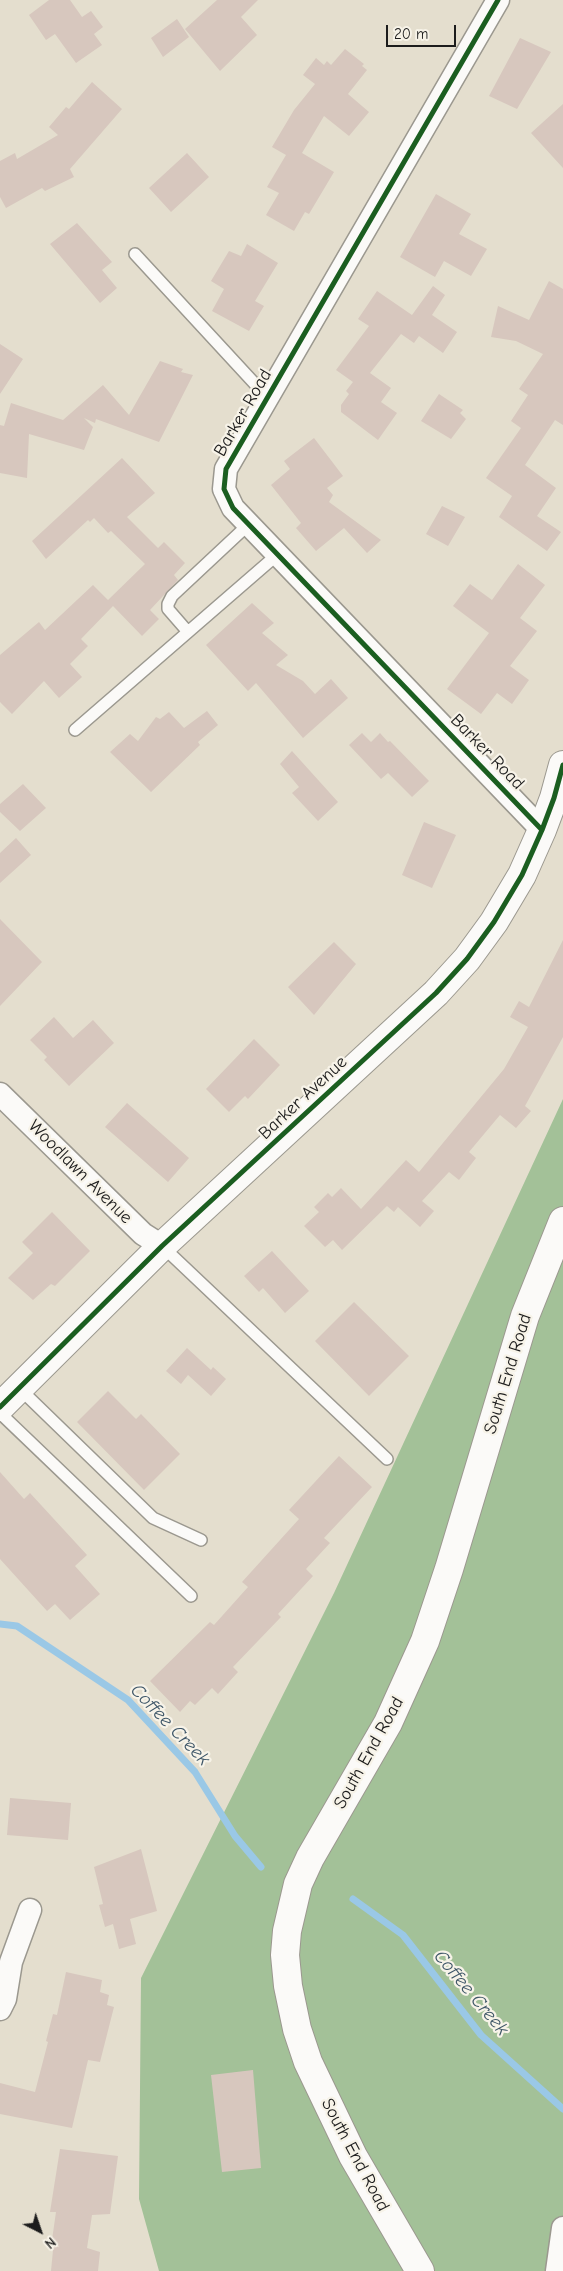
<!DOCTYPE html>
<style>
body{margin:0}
#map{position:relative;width:563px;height:2271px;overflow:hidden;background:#e4dece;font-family:"Comic Neue",sans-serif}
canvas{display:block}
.north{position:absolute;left:15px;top:2206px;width:50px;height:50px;-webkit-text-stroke:4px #f7f3e8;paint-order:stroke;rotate:139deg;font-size:14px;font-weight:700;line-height:20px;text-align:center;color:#1c1c1c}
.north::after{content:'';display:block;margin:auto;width:18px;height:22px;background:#1c1c1c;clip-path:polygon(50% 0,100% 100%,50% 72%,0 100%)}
.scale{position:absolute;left:386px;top:25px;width:70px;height:22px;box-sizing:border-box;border:2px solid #1c1c1c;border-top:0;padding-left:6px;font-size:15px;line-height:18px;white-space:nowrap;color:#1c1c1c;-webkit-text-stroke:4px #f7f3e8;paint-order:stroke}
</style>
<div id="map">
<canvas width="563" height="2271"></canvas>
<div class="north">N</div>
<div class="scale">20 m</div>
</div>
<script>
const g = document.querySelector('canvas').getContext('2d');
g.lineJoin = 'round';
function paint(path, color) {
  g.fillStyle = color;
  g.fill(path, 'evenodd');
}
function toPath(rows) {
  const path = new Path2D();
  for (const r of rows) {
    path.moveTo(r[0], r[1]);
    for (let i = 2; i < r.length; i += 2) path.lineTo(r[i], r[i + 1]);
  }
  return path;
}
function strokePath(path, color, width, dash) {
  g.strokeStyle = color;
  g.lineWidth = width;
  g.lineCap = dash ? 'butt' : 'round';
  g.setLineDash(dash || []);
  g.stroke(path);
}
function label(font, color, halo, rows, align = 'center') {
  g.font = font + ' "Comic Neue",sans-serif';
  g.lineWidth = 4.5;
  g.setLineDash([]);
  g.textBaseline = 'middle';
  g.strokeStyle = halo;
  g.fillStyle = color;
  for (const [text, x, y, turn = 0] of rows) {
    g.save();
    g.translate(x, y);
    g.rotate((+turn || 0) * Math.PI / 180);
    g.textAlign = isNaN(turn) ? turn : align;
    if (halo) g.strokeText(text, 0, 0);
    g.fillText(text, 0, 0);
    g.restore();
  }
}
paint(toPath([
 [563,1099,563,2271,159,2271,139,2199,141,1978,334,1593]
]), '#a3c198');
strokePath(toPath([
 [0,1624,17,1626,128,1700,195,1772,235,1836,261,1867],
 [353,1899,403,1935,481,2035,563,2109]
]), '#9ac8e6', 7);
paint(toPath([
 [49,0,70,0,82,17,91,11,103,27,94,34,102,45,76,63,55,34,46,40,29,15],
 [217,0,258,0,241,17,257,35,220,71,185,29],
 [177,19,189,37,163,57,151,38],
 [520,38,551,52,517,109,489,96],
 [345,49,364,64,362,66,367,70,348,94,369,112,349,136,324,116,302,153,334,172,309,214,305,212,294,231,266,215,279,193,267,187,286,155,272,147,294,110,315,84,303,75,316,58,324,65,327,61,331,65],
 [92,82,122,109,70,169,74,177,45,191,42,188,6,208,0,197,0,161,15,153,17,159,58,135,49,127,66,107,69,109],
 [563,104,563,168,531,133],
 [187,153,209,177,171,212,149,188],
 [436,194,471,214,459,234,487,249,471,276,444,261,435,277,400,257],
 [77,223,112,262,102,270,117,288,100,303,50,244],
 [247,244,278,263,255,301,264,306,249,331,212,311,224,289,211,281,229,251,241,256],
 [549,281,563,289,563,425,555,420,525,465,556,488,537,516,561,532,547,551,499,517,512,496,486,478,521,428,511,421,528,395,519,389,543,354,516,341,491,337,498,306,529,320],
 [433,286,445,295,432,315,457,332,443,353,419,336,414,343,401,334,370,373,391,388,381,402,397,413,378,440,341,412,341,405,349,394,346,391,353,382,336,370,369,326,358,319,377,291,412,315],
 [0,344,23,359,0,394],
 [160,361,183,369,181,372,193,375,159,442,96,419,95,423,84,418,93,427,84,450,29,434,27,478,0,473,0,425,4,426,11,403,63,420,103,385,129,415],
 [439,394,463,410,460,413,466,419,451,439,421,421],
 [314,438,343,476,327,488,333,495,329,502,381,540,367,553,344,528,316,551,296,528,301,523,271,485,290,469,284,461],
 [122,458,155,493,127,517,158,548,164,542,185,563,174,575,178,580,150,610,159,619,142,636,113,606,81,639,88,646,70,664,82,677,59,698,44,681,12,714,0,702,0,655,39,622,45,630,93,585,108,600,145,564,111,531,108,533,94,518,90,522,88,520,46,559,32,541],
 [442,506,465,517,448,546,426,534],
 [518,564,545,585,520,618,537,631,510,666,529,680,512,704,497,693,481,714,447,689,489,633,453,606,470,584,492,600],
 [252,603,274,623,262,633,288,655,276,665,303,681,315,694,331,679,348,698,303,738,256,683,248,691,206,645],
 [207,711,218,725,198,742,200,745,151,792,110,752,130,734,138,741,156,717,160,719,169,712,184,728],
 [362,733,371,742,380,733,388,742,390,741,429,781,412,797,388,773,381,779,349,745],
 [292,751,338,802,318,821,292,793,299,787,280,764],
 [23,784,46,808,20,831,0,812,0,804],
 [424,822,456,835,432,888,402,875],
 [16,838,31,855,0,883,0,853],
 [0,919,42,962,0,1006],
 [563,940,563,1037,525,1106,531,1111,516,1128,500,1115,469,1152,476,1158,459,1180,449,1172,422,1201,434,1211,420,1227,398,1207,394,1212,387,1206,342,1250,333,1240,325,1247,304,1226,319,1212,314,1207,328,1193,332,1197,341,1188,361,1209,406,1160,419,1172,504,1069,528,1027,510,1017,519,1001,529,1007],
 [334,942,356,964,314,1015,288,987],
 [54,1017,73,1038,93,1020,114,1043,69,1086,44,1060,47,1057,30,1040],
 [254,1039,280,1065,248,1099,245,1096,229,1112,206,1089],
 [127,1103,189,1158,168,1182,105,1127],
 [52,1212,90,1251,55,1286,51,1284,33,1300,8,1278,33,1253,22,1242],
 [272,1251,309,1291,285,1313,263,1288,259,1292,244,1276],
 [354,1302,409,1356,369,1396,315,1341],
 [187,1348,211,1370,213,1367,226,1379,211,1396,188,1375,181,1384,166,1371],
 [108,1391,136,1419,141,1414,180,1454,144,1490,77,1422],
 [339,1456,372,1487,324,1538,330,1543,306,1569,313,1576,278,1614,281,1617,233,1667,238,1672,218,1694,212,1688,195,1705,190,1701,180,1712,150,1681,210,1622,214,1625,248,1587,242,1582,299,1519,289,1510],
 [0,1472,24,1499,30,1493,87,1555,75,1566,100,1594,70,1620,55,1604,47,1611,0,1559],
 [10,1798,71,1803,68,1840,7,1835],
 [141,1849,157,1911,130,1919,136,1944,119,1949,113,1924,105,1927,99,1905,103,1904,94,1867],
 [66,1972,102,1980,100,1992,109,1995,107,2005,114,2007,100,2062,88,2060,72,2128,0,2114,0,2083,35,2092,48,2042,46,2041,53,2014,57,2015],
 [253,2070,261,2168,222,2172,211,2075],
 [60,2149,118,2156,110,2214,92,2215,87,2248,100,2252,98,2271,51,2271,54,2240,52,2240,56,2212,50,2212]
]), '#d7c7be');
const service = toPath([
 [135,254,267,397],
 [188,632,168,609,168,604,172,596,249,524],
 [75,730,278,554],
 [162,1246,387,1459],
 [19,1388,153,1518,201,1540],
 [0,1413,191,1596]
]);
const minor = toPath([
 [498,0,226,469,224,489,233,508,542,830],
 [0,1094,143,1234,162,1246],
 [0,2009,5,1999,11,1962,30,1910],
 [557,2271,563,2228]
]);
const tertiary = toPath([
 [0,1407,162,1246,436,993,467,959,494,922,522,875,542,830,554,798,563,765]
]);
const secondary = toPath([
 [420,2271,353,2156,308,2062,297,2029,288,1986,285,1955,287,1931,298,1884,310,1858,388,1723,425,1641,449,1569,525,1316,563,1221]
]);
strokePath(service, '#9b988f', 14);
strokePath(minor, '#9b988f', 25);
strokePath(tertiary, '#9b988f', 30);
strokePath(secondary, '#9b988f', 30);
strokePath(service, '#fbfaf8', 11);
strokePath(minor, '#fbfaf8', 22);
strokePath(tertiary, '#fbfaf8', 28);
strokePath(secondary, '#fbfaf8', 28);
strokePath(toPath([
 [498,0,226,469,224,489,233,508,542,830],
 [0,1407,162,1246,436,993,467,959,494,922,522,875,542,830,554,798,563,765]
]), '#1b5e20', 5);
label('18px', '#1c1c1c', '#f7f3e8', [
 ["Barker Road",243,413,-60],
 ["Barker Road",487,752,46],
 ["Barker Avenue",303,1098,-43],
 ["Woodlawn Avenue",80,1172,45],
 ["South End Road",508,1374,-73],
 ["South End Road",369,1753,-61],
 ["South End Road",355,2155,62]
]);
label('italic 19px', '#3d5567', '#f7f3e8', [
 ["Coffee Creek",170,1725,46],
 ["Coffee Creek",471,1993,50]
]);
</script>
